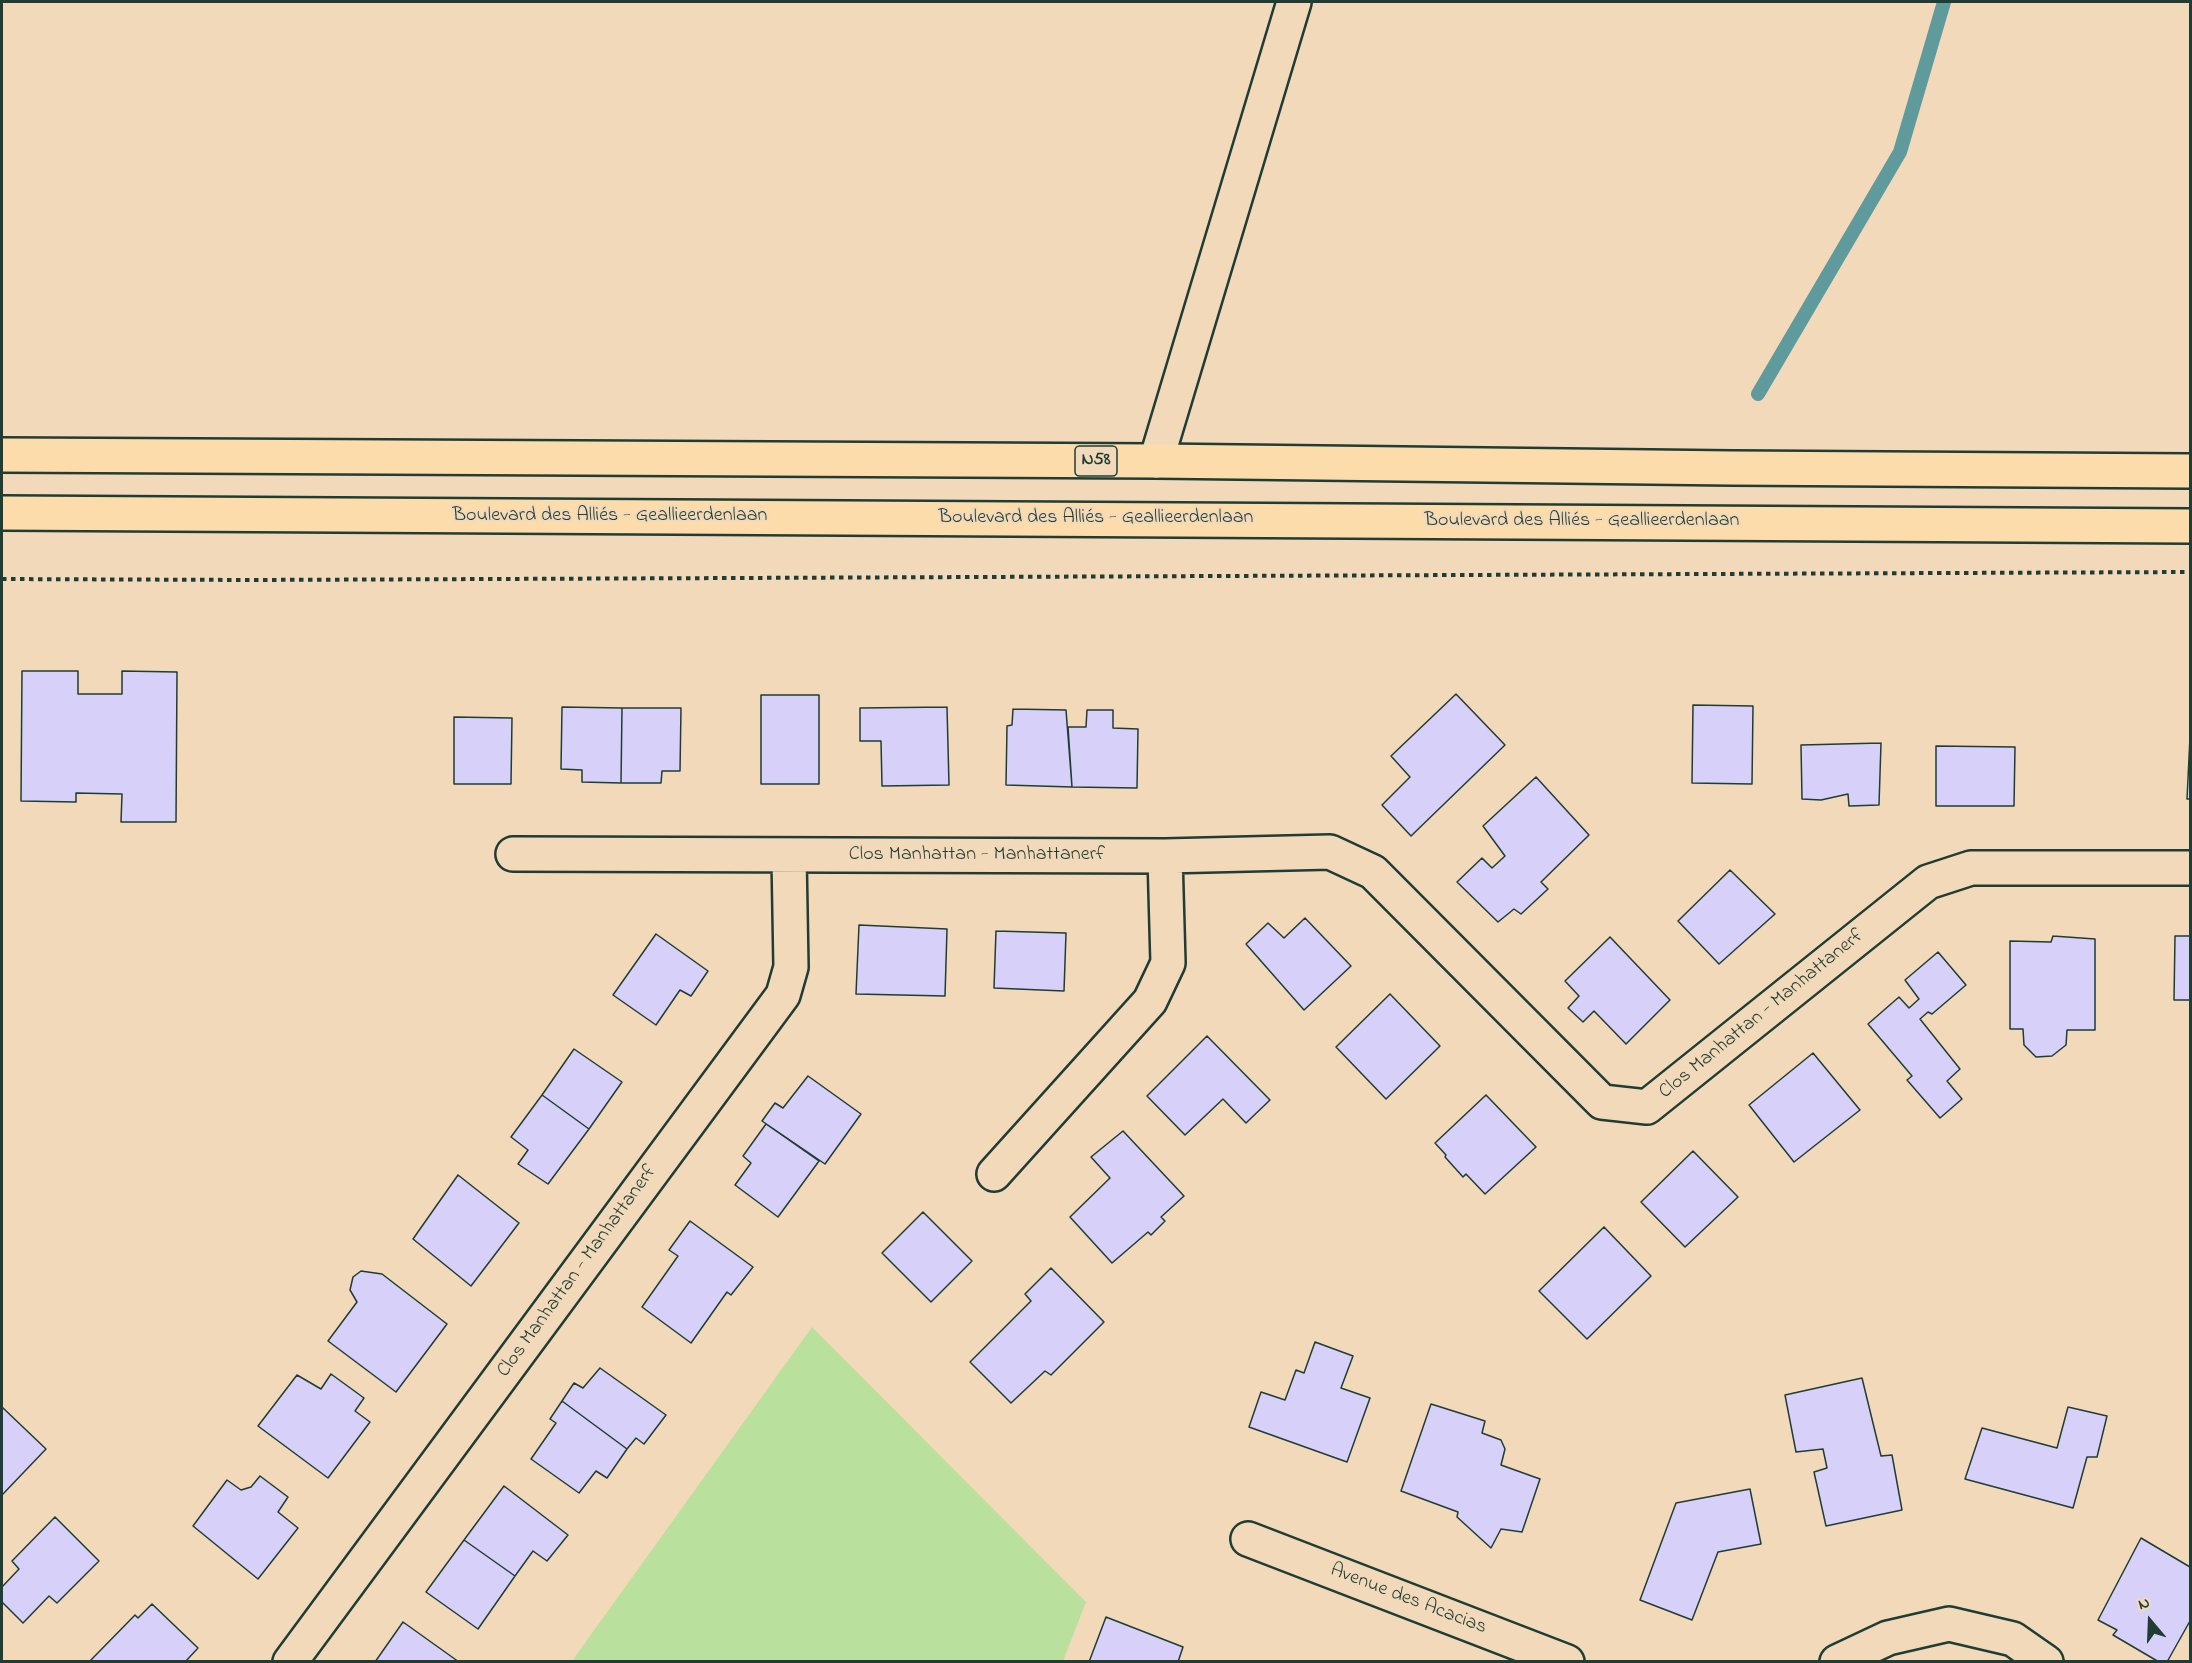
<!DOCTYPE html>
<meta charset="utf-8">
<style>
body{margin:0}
#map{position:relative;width:2192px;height:1663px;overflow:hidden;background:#f2d9ba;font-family:"Indie Flower",sans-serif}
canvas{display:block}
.frame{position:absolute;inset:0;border:3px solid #1f3d34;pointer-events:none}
.north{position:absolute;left:2120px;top:1591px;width:60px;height:60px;-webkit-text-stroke:4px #f2d9ba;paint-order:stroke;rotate:341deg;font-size:16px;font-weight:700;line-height:24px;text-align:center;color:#1f3d34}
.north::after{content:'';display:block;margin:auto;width:21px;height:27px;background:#1f3d34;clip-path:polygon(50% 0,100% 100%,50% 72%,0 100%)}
</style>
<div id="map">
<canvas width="2192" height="1663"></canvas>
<div class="frame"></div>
<div class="north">N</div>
</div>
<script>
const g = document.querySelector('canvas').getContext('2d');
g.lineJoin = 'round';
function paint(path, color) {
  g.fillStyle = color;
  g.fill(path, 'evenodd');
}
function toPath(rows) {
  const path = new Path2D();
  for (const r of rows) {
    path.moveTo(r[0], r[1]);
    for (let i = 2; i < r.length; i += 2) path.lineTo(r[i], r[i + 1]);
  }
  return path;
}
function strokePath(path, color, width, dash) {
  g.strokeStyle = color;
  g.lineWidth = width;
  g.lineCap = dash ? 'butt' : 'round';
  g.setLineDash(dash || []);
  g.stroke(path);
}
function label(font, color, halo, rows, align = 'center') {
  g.font = font + ' "Indie Flower",sans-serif';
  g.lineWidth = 4.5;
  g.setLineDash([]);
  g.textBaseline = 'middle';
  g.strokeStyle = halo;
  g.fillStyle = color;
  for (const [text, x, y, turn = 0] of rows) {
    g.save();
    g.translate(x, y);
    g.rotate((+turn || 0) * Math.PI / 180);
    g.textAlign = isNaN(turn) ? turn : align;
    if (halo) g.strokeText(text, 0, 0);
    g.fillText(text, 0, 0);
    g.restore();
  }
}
paint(toPath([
 [812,1327,1086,1602,1063,1661,572,1661]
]), '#b9e19d');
strokePath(toPath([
 [1758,394,1900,152,1944,2]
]), '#5f9b9c', 14);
const building = toPath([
 [22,671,78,671,78,694,122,694,122,671,177,672,176,822,121,822,122,794,76,793,76,802,21,801,22,671],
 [1456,694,1505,745,1411,836,1382,805,1410,777,1391,756,1456,694],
 [761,695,819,695,819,784,761,784,761,695],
 [1693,705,1753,706,1752,784,1692,783,1693,705],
 [562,707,622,708,621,783,582,782,582,770,561,769,562,707],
 [947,707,949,785,882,786,881,741,860,741,860,708,947,707],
 [622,708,681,708,680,771,662,771,661,783,621,783,622,708],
 [1013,709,1066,710,1072,787,1006,785,1007,726,1012,725,1013,709],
 [1087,710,1113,710,1113,728,1138,729,1137,788,1072,787,1068,727,1086,727,1087,710],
 [454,717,512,718,511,784,454,784,454,717],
 [2190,737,2190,799,2187,799,2190,737],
 [1881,743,1879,805,1849,806,1848,794,1821,800,1802,799,1801,745,1881,743],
 [1936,746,2015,747,2014,806,1936,806,1936,746],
 [1536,777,1589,835,1541,882,1548,889,1521,914,1514,909,1498,922,1457,882,1482,858,1492,868,1505,856,1483,826,1536,777],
 [1730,870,1775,914,1719,964,1678,921,1730,870],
 [1305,918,1351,966,1304,1010,1246,944,1268,923,1284,938,1305,918],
 [859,925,947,929,945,996,856,994,859,925],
 [996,931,1066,933,1064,991,994,988,996,931],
 [656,934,708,971,691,996,680,990,656,1025,613,995,656,934],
 [2053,936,2095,939,2095,1030,2067,1030,2066,1045,2052,1056,2036,1057,2024,1045,2023,1029,2010,1029,2010,941,2051,942,2053,936],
 [2175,936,2190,936,2190,1000,2174,1000,2175,936],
 [1610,937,1670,1000,1626,1044,1594,1011,1583,1022,1568,1008,1579,996,1565,981,1610,937],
 [1938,952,1966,985,1932,1014,1928,1012,1920,1019,1960,1069,1947,1081,1962,1099,1940,1118,1907,1080,1912,1076,1868,1024,1899,997,1909,1008,1919,999,1905,980,1938,952],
 [1390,994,1440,1046,1386,1099,1336,1047,1390,994],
 [1207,1036,1270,1100,1246,1123,1223,1099,1185,1135,1147,1096,1207,1036],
 [574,1049,622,1082,589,1129,542,1095,574,1049],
 [1813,1053,1860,1110,1794,1162,1749,1105,1813,1053],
 [808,1076,861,1114,825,1164,762,1121,775,1103,783,1108,808,1076],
 [542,1095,589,1129,548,1184,518,1164,528,1150,511,1137,542,1095],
 [1486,1095,1536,1147,1485,1194,1466,1174,1463,1177,1445,1157,1446,1155,1435,1143,1486,1095],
 [766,1124,819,1161,778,1217,735,1185,751,1163,743,1156,766,1124],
 [1123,1131,1184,1196,1161,1217,1165,1221,1151,1235,1148,1232,1112,1263,1070,1217,1110,1178,1091,1157,1123,1131],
 [1693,1151,1738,1197,1685,1247,1641,1202,1693,1151],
 [458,1175,519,1223,471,1286,413,1239,458,1175],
 [923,1212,972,1261,931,1302,882,1253,923,1212],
 [690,1221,753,1267,731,1295,727,1292,691,1343,642,1307,678,1256,669,1250,690,1221],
 [1604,1227,1651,1276,1587,1339,1539,1291,1604,1227],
 [1051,1268,1104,1322,1051,1375,1045,1371,1011,1403,970,1362,1031,1301,1025,1294,1051,1268],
 [361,1271,382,1274,447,1324,396,1392,328,1341,357,1302,350,1290,353,1277,361,1271],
 [1315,1342,1353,1356,1341,1388,1370,1398,1347,1462,1249,1427,1261,1392,1285,1400,1296,1370,1304,1373,1315,1342],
 [600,1368,666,1415,644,1444,636,1438,627,1449,562,1401,574,1383,583,1388,600,1368],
 [331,1374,364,1398,355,1411,370,1422,328,1478,258,1426,297,1375,321,1389,331,1374],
 [1862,1378,1881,1456,1892,1455,1902,1510,1826,1526,1814,1472,1827,1468,1823,1449,1796,1452,1785,1395,1862,1378],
 [562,1401,627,1449,607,1478,596,1471,579,1493,531,1459,556,1423,550,1419,562,1401],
 [1431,1404,1485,1421,1482,1433,1501,1440,1505,1449,1501,1465,1540,1479,1522,1532,1501,1529,1491,1548,1457,1517,1458,1512,1401,1491,1431,1404],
 [2,1407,46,1449,2,1495,2,1407],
 [2068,1407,2107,1416,2097,1457,2087,1457,2073,1508,1965,1479,1982,1428,2057,1448,2068,1407],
 [260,1476,288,1497,278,1512,298,1528,258,1579,193,1526,227,1480,241,1490,251,1487,260,1476],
 [504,1486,568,1535,547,1561,533,1551,515,1576,464,1540,504,1486],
 [1750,1489,1761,1544,1718,1552,1692,1620,1640,1600,1676,1503,1750,1489],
 [55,1517,99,1561,57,1603,49,1596,23,1623,2,1602,2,1587,19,1569,12,1561,55,1517],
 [2141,1538,2190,1567,2190,1621,2167,1662,2159,1662,2113,1635,2117,1630,2098,1620,2141,1538],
 [464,1540,515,1576,478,1629,426,1592,464,1540],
 [152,1604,198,1648,185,1662,89,1662,135,1615,138,1618,152,1604],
 [1106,1617,1183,1647,1178,1662,1089,1662,1106,1617],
 [403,1622,459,1662,375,1662,403,1622]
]);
paint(building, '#d7d0f8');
strokePath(building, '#1f3d34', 1.5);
const minor = toPath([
 [1156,461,1294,2],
 [513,854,1165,856,1330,852,1373,872,1602,1102,1647,1107,1928,882,1971,868,2190,868],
 [994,1174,1150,1001,1168,963,1165,856],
 [1248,1539,1567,1662],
 [290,1662,783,995,791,967,789,856],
 [1837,1662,1888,1638,1949,1624,2013,1639,2046,1662]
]);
const trunk = toPath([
 [2,455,1156,461,1732,468,2190,471],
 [2,513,2190,526]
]);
strokePath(minor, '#1f3d34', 38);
strokePath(trunk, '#1f3d34', 38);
strokePath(toPath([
 [2,579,250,580,2190,572]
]), '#1f3d34', 4, [4.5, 4.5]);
strokePath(minor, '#f2d9ba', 33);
strokePath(trunk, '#fddcac', 33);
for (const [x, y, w] of [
 [1096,461,42]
]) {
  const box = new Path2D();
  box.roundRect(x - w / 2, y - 15, w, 30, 4.5);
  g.fillStyle = '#f2d9ba';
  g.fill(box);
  strokePath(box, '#1f3d34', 1.5);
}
label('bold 18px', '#1f3d34', null, [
 ["N58",1096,461]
]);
label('20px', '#1f3d34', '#f2d9ba', [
 ["Boulevard des Alliés - Geallieerdenlaan",610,517],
 ["Boulevard des Alliés - Geallieerdenlaan",1096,519],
 ["Boulevard des Alliés - Geallieerdenlaan",1582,522],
 ["Clos Manhattan - Manhattanerf",977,856],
 ["Clos Manhattan - Manhattanerf",1762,1015,-39],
 ["Clos Manhattan - Manhattanerf",578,1272,-54],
 ["Avenue des Acacias",1408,1600,21]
]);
</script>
